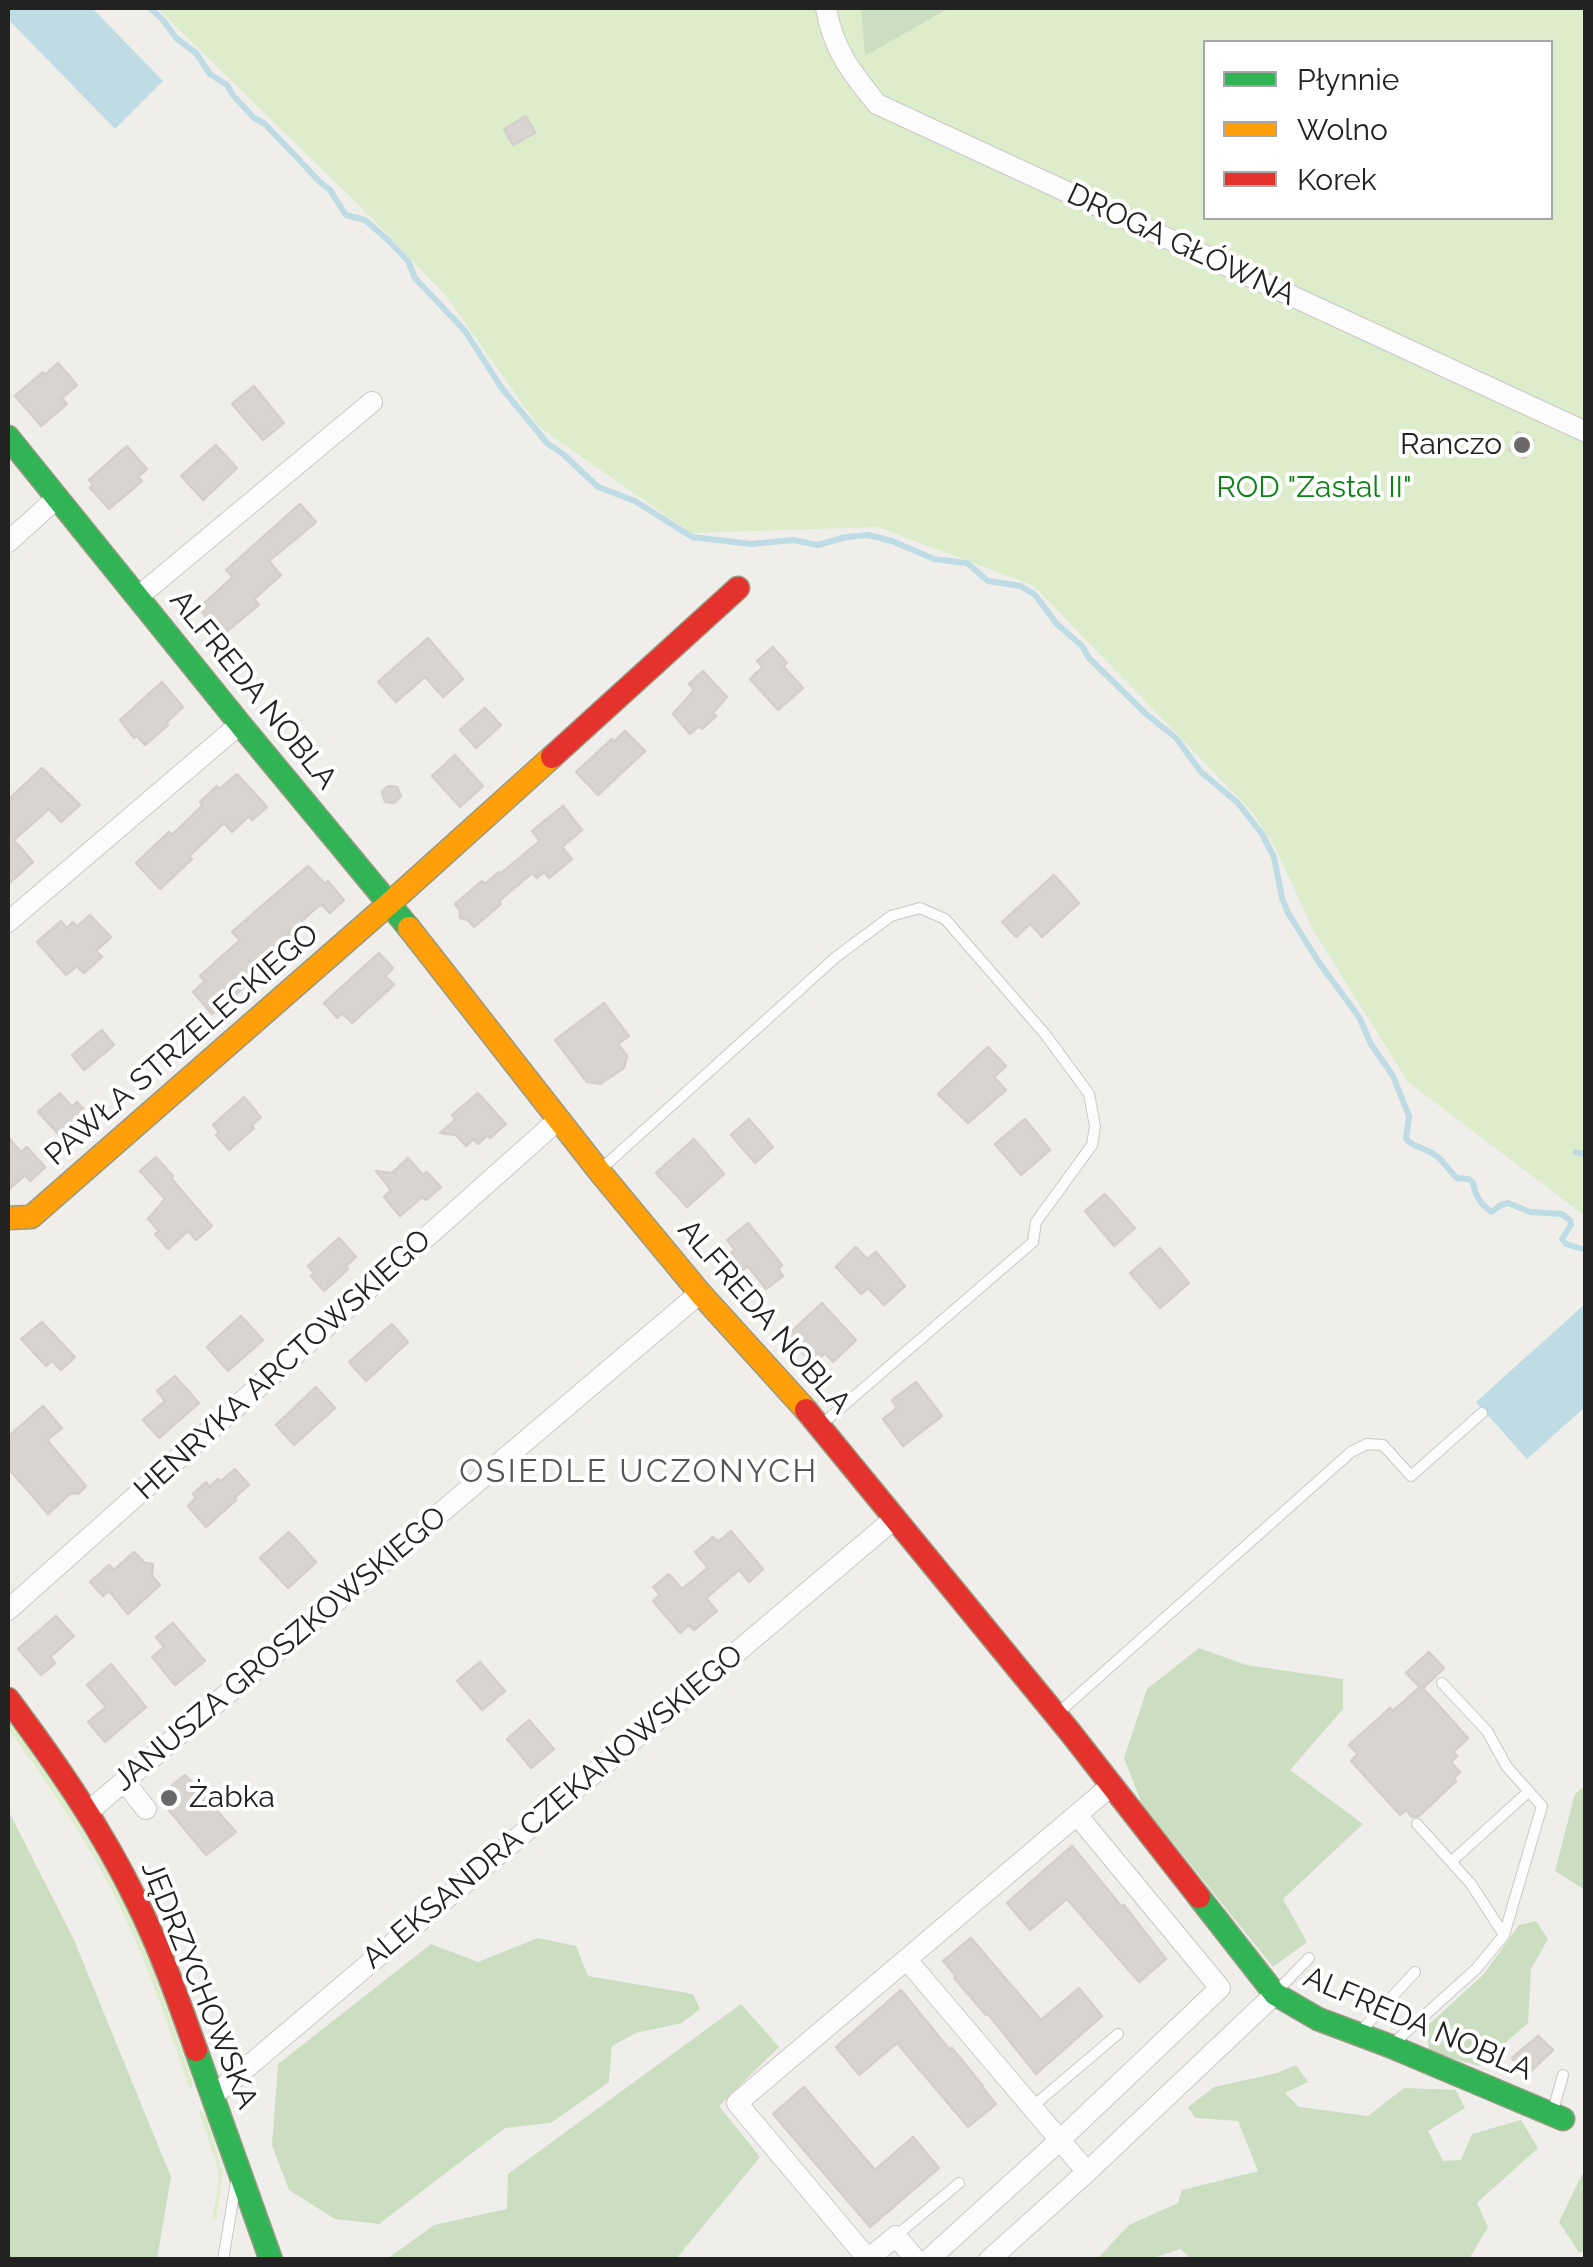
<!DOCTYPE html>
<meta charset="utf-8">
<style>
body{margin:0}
#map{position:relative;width:1593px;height:2267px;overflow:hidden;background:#f0eeeb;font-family:Raleway,sans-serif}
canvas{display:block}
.frame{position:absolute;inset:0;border:10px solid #222;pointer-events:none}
.legend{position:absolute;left:1203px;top:40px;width:350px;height:180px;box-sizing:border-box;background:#fff;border:2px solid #a7a7a7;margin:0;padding:12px 18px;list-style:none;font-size:30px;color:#222}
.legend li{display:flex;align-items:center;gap:20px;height:50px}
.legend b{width:50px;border:2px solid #a7a7a7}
</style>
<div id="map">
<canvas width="1593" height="2267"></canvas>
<div class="frame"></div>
<ul class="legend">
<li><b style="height:12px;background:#30b455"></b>Płynnie</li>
<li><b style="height:12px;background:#ff9f0a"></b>Wolno</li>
<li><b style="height:12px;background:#e5322d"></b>Korek</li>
</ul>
</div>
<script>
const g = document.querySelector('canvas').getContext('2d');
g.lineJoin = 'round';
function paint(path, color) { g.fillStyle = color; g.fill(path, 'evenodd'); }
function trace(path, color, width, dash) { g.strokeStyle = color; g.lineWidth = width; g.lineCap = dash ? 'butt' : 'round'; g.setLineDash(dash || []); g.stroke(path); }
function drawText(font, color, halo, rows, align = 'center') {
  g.font = font + ' Raleway,sans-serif'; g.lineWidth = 8; g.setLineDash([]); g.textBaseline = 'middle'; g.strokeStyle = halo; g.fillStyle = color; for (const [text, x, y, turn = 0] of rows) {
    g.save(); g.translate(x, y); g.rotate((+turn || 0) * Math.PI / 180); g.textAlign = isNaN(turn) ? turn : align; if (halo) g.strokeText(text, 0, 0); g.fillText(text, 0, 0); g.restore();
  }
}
const grass = new Path2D(`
 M157,8H1585V1216L1408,1082L1313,930L1277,851L1253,813L1034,586L878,527L691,533L539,427L446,296L369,215ZM1206,42H1550V218H1206Z
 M8,1721C59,1789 104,1859 139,1936C159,1983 175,2032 192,2080V2088L190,2090C166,2020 143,1949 108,1883C79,1828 44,1778 8,1729Z
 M200,2110L206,2117L223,2172L216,2220L212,2219L219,2184L218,2169L199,2112Z`);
const forest = new Path2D(`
 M861,8H949L865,56Z
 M1199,1648L1246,1665L1343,1679V1709L1290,1770L1363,1824L1283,1899L1307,1942L1273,1967L1142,1804L1124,1758L1147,1689Z
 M1585,1786V1890L1555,1871L1575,1794Z
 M8,1810L74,1940L171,2177L157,2259H8Z
 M1536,1921L1548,1939L1531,1969L1528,2023L1479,2066L1429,2052L1427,2026L1483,1975L1519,1925Z
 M538,1938L576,1946L588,1976L693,1994L700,2009L682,2023L636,2033L612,2046L609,2082L551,2123L505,2128L379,2224L335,2219L289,2190L272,2145L278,2064L431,1944L478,1962Z
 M741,2004L779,2047L719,2106L760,2157L676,2259H387L434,2225L507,2209L508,2174Z
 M1296,2065L1308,2082L1285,2093L1299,2107L1368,2116L1404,2088L1456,2090L1465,2108L1428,2131L1443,2161L1461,2160L1472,2134L1521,2120L1538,2148L1477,2203L1488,2227L1469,2259L1193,2260L1180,2249L1150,2259H1097L1129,2225L1178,2203L1182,2190L1258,2171L1238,2121L1195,2118L1188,2107L1214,2087L1277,2073Z
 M1585,2168V2251L1579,2253L1559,2222Z`);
const water = new Path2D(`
 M8,8H92L163,81L115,129L8,19Z
 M1585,1304V1407L1527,1459L1476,1402Z`);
const stream = new Path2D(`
 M150,8L163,20L176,38L196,53L210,74L227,85L232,94L254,118L265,124L320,182L330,190L346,215L365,220L387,239L408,261L415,278L465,331L501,387L547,443L563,454L598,487L635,501L692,537L751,544L793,540L818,545L846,537L868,535L892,541L934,559L967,563L988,581L1021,586L1035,595L1057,624L1082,646L1089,658L1145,713L1176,738L1201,772L1238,803L1262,834L1274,857L1282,898L1288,913L1320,964L1359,1017L1371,1044L1393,1076L1409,1116L1406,1139C1414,1148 1427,1148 1438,1157C1445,1163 1449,1171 1457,1178L1469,1179L1473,1183C1476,1197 1480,1203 1491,1212L1501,1205L1508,1203L1530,1212L1562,1214L1570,1220L1571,1225L1562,1239L1566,1244L1586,1250
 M1576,1152L1586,1155`);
const building = new Path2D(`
 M526,116L535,133L513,145L504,129Z
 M58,363L77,385L62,398L67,404L41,426L15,396L43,372L45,375Z
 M254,386L284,423L263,440L232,404Z
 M1518,432L1534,440L1525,458L1509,450Z
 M216,445L237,468L203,500L181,476Z
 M127,446L147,469L138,477L142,481L109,509L90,488L93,485L89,480Z
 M300,504L316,522L269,561L281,575L254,599L259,605L221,636L199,608L233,577L226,570Z
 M428,638L463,679L443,697L425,677L396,702L378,682Z
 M773,647L787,663L783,666L803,688L778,710L750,679L763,667L757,661Z
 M703,671L727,697L713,713L716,716L702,729L699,726L690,734L673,714L694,690L689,684Z
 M162,682L183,707L166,723L168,725L145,745L137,736L134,738L120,720Z
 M485,708L501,725L476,748L460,730Z
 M625,731L645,751L598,795L576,772L612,739L614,742Z
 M455,755L483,786L460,807L432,776Z
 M42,768L80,805L61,822L49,809L14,840L33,862L8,884V800Z
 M237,774L267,807L252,820L249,816L232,832L224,823L189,856L192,859L160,889L136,863L169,832L172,835L203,805L200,802L217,786L219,789Z
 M388,786L397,787L401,796L394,803L385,802L382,792Z
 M563,806L582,830L562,847L572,859L549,878L544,872L537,878L532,873L499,901L501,904L474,927L468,920L460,918V911L455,904L482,881L485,884L499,872L500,874L540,841L532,831Z
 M308,866L325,884L328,881L344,900L330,913L322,905L316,908L288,933L293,938L245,981L248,984L212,1014L193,992L205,981L200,976L240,940L232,932Z
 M1054,875L1079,903L1042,937L1030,924L1016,937L1002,922Z
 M90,915L111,937L96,951L102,957L84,973L77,966L66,975L37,942L61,921L67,928L73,922L77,927Z
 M379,953L393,968L385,976L394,985L352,1023L342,1013L337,1018L324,1003Z
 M604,1003L629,1036L618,1044L627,1056L624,1068L600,1084L587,1082L555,1040Z
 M102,1030L114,1045L84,1070L72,1055Z
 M988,1047L1006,1066L994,1077L1006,1090L968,1123L938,1094Z
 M60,1093L72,1107L77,1102L96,1122L81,1136L75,1130L64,1140L38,1112Z
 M478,1093L506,1124L490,1138L488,1135L478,1144L473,1139L466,1146L456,1135L440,1133L456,1119L452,1115Z
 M244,1097L261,1117L251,1126L254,1128L229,1150L216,1135L219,1132L213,1125Z
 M749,1119L773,1147L755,1163L731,1135Z
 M1025,1119L1050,1150L1021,1175L995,1144Z
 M8,1137L21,1152L27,1147L45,1167L30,1181L25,1175L8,1190Z
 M694,1139L724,1174L687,1207L656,1173Z
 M156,1157L173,1176L171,1178L212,1226L196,1240L188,1231L168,1249L155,1234L159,1231L148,1219L165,1199L140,1171Z
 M408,1158L423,1175L427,1172L441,1187L426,1200L422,1197L400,1216L384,1197L391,1190L376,1171L392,1173Z
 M1105,1194L1135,1228L1114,1246L1085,1211Z
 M748,1223L782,1265L778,1269L783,1276L766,1289L748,1266L740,1272L727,1256L735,1250L727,1240Z
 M339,1238L356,1257L346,1266L348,1269L324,1291L311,1276L314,1273L308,1266Z
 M856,1247L867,1259L876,1252L905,1286L884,1305L868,1288L861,1294L836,1267Z
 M1160,1248L1189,1283L1160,1308L1130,1273Z
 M822,1303L856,1340L833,1362L825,1353L813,1364L787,1336Z
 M241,1316L263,1340L228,1371L207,1347Z
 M42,1322L75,1357L61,1370L52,1361L46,1366L21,1339Z
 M392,1324L408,1342L366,1381L349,1362Z
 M175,1376L199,1403L159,1438L143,1420L165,1401L157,1391Z
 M916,1382L942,1416L903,1446L883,1419L897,1408L892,1400Z
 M316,1387L335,1408L294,1445L276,1425Z
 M43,1406L62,1428L47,1440L86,1486L78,1494L71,1493L48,1514L8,1468V1437Z
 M235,1469L249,1485L234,1498L236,1500L206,1527L188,1506L196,1498L193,1494L206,1482L209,1487L218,1479L220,1482Z
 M731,1531L763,1569L749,1582L739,1570L706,1598L717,1611L694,1630L689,1625L680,1633L653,1601L660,1595L653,1587L669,1574L682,1589L708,1568L695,1552L713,1537L718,1542Z
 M289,1532L316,1562L288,1588L260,1558Z
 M134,1552L145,1563L153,1564L152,1576L160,1585L128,1614L109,1591L103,1596L90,1582L109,1565L114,1570Z
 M56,1616L74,1636L50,1657L55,1663L41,1675L18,1649Z
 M173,1623L205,1661L175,1685L152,1657L164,1647L156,1637Z
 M1429,1652L1444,1668L1423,1688L1468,1738L1453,1752L1457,1756L1451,1762L1460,1772L1454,1778L1456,1781L1419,1816L1412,1817L1406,1810L1400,1815L1351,1761L1358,1754L1349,1745L1390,1708L1393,1711L1420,1687L1406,1673Z
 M480,1662L505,1691L482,1710L457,1681Z
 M111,1664L146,1707L105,1742L88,1722L106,1707L87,1685Z
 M529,1720L554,1749L531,1768L507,1739Z
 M185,1775L236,1832L206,1855L158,1797Z
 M1072,1846L1122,1907L1124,1905L1166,1959L1139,1982L1067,1899L1030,1930L1007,1903Z
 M971,1938L1041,2020L1079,1988L1102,2016L1036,2074L988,2014L986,2015L954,1978L956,1976L943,1961Z
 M901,1990L950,2050L952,2048L983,2086L982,2087L996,2104L968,2127L897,2043L859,2075L836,2047Z
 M1538,2036L1553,2050L1528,2074L1512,2058Z
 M804,2087L875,2170L913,2137L939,2168L870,2227L773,2114Z`);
const lane = new Path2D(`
 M600,1170L836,957L891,916L920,908L945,919L1045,1034L1089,1094L1095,1126L1092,1145L1036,1222L1033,1242L821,1425
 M1056,1715L1351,1452L1367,1444L1383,1445L1411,1476L1482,1413
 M1417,1824L1471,1884L1504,1935
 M1452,1861L1528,1792
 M1275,1993L1309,1958
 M1359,2033L1415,1972
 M1395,2042L1476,1969L1504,1935L1542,1806L1507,1767L1487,1731L1442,1683
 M1032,2107L1118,2034
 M1552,2114L1563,2075
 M896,2236L959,2183
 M223,2260L236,2182`);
const street = new Path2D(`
 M826,8C833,49 851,72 877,104L1586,432
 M8,542L57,498
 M139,596L372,402
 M8,922L240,724
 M8,1610L558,1120
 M124,1781L146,1809
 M89,1811L700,1293
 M907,1960L1087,2172
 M213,2096L894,1519
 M916,2260L896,2236L868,2259L737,2103L1112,1785
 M928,2260L1059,2141L1220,1988L1077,1815
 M989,2260L1087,2172L1275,1994`);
const fast = new Path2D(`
 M8,437L240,724L409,928
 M1199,1897L1275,1994L1318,2019L1390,2046L1563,2119
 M196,2050L271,2260`);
const slow = new Path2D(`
 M409,928L599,1171L700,1293L806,1410
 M8,1218L31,1217L390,903L552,757`);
const jam = new Path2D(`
 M552,757L738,588
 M806,1410L1070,1732L1199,1897
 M8,1699C56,1763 101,1828 136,1900C160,1948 178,1999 196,2050`);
const markers = [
 [1522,445,10,"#6a6968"],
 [169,1798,10,"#6a6968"]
];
const streetNames = [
 ["DROGA GŁÓWNA",1181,245,25],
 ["ALFREDA NOBLA",253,690,51],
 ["PAWŁA STRZELECKIEGO",182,1045,-41],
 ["ALFREDA NOBLA",764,1317,49],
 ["HENRYKA ARCTOWSKIEGO",283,1365,-42],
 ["JANUSZA GROSZKOWSKIEGO",280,1649,-40],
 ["ALEKSANDRA CZEKANOWSKIEGO",553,1807,-40],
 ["JĘDRZYCHOWSKA",199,1985,68],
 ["ALFREDA NOBLA",1418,2024,23]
];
const poiNames = [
 ["Ranczo",1502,445],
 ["Żabka",189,1798,"left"]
];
const parkNames = [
 ["ROD \"Zastal II\"",1314,488]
];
const neighbourhoodNames = [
 ["OSIEDLE UCZONYCH",639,1472]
];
paint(grass, '#ddeccb');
paint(forest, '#cbdec1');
paint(water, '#bfdbe3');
trace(stream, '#bfdbe3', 6);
paint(building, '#d7d4d2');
trace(building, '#d3d0cc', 2.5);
trace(lane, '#c9c8c7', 12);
trace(street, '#c9c8c7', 22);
trace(fast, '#999a82', 25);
trace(slow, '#999a82', 25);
trace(jam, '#999a82', 25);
trace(lane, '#fdfcfc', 10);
trace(street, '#fdfcfc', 20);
trace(fast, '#30b455', 22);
trace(slow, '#ff9f0a', 22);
trace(jam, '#e5322d', 22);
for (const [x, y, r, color] of markers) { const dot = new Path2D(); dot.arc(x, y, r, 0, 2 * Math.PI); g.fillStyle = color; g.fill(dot); trace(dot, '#fff', 4); }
drawText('30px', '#222', '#fff', streetNames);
drawText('30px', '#222', '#fff', poiNames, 'right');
drawText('30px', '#0c8416', '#fff', parkNames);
g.letterSpacing = '2.5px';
drawText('32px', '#555', '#fff', neighbourhoodNames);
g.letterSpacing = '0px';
</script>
